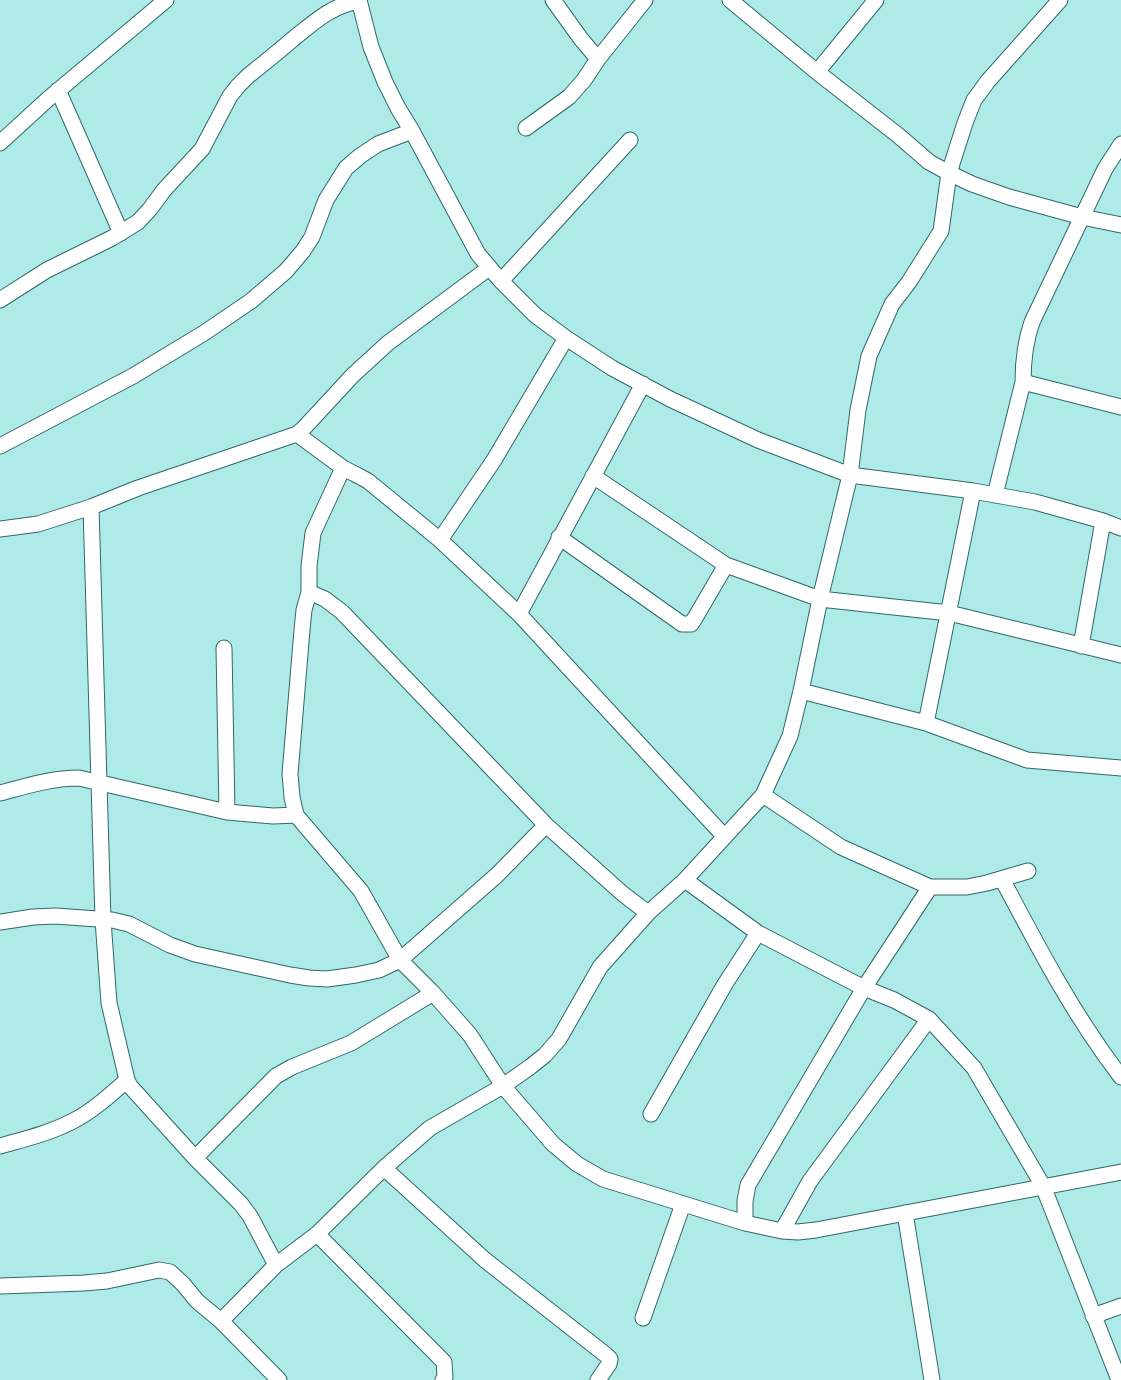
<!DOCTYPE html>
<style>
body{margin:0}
canvas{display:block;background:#aeeae8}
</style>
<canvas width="1121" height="1380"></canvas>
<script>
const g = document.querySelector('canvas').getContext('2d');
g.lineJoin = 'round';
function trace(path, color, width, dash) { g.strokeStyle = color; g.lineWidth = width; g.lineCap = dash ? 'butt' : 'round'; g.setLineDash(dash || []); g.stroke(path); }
const minor = new Path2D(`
 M359,0L371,47L385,82L398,108L412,131L478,254L501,281L535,315L566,338L612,368L670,399L758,440L850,475L973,491L1035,502L1103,521L1121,528
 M553,0L581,39L598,59
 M730,0L817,72L899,136L929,162L949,173L972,184L1009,197L1082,217L1121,225
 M817,72L876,0
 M58,90L121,233
 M526,128L569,97L584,80L598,59L645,0
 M0,143L48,99L166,0
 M501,281L630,140
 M0,300L47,270L112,238L138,222L150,209L164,190L202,149L230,96L238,86L248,76C263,64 278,52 293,39C313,23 332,5 359,1
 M1023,382L1121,407
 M297,434L343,468L313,533L309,566V592L325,599L342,612L546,825L623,894L648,913L685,880L763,795L790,736L801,691L820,599L850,475L858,410L869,356L892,304L909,282L941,231L949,173L965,123L974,100L988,81L1060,0
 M0,446L133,376L204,333L251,301L286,271L303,251L312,237L326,200L346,168L360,156L378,144L412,131
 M343,468L355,474L368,481L440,540L519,614L724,836
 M593,476L726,565L820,599L949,613L1121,655
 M995,495L1023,382C1023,361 1025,342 1032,322L1105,169L1121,144
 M91,507L103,920L109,1003L127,1080L130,1086L195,1158L241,1204L250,1216L276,1265
 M0,529L38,524L91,507L138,488L297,434L303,429L353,375L388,343L489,268
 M559,537L682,624H691L695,618L726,565
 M440,540L494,460L566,338
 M309,592L304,610L302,630L290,774L292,797L296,815L361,891L400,960L433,993L470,1035L503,1086L553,1144L577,1164L603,1179L745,1223L782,1231L798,1232L816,1230L1121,1172
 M519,614L643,384
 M1081,646L1103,521
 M224,648L227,812
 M801,691L926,723L1027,760L1121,768
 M926,723L973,491
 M0,793C27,786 51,778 79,778L227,812L273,816L296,815
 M763,795L841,847L930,887H967L987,883L1028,871
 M1002,879C1038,947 1074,1016 1121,1077
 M685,880L758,933L864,988L894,1000L929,1019L974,1068L1043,1186L1119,1380
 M0,922L33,917L55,916L112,920L129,924L170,945L195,954L290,975L309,978L327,979L356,975L379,970L400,960L497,875L546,825
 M651,1114L725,984L758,933
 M0,1146C25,1139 50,1133 73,1121C93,1111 111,1094 127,1080
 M195,1158L276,1076L292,1067L351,1043L433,993
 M384,1168L485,1260L606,1355L610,1359L609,1364L598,1380
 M905,1213L932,1380
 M745,1223V1201L748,1185L864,988L930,887
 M782,1231L810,1181L929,1019
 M317,1234L444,1362L445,1377L443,1380
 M0,1286L84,1283L107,1281L159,1270L170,1272L183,1284L197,1301L221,1321L276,1265L317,1234L384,1168L430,1128L503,1086L530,1067L545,1055L559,1039L600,967L648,913
 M1093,1316L1121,1306
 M643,1318L683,1204
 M221,1321L279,1380`);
trace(minor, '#2e6868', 17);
trace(minor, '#fff', 15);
</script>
